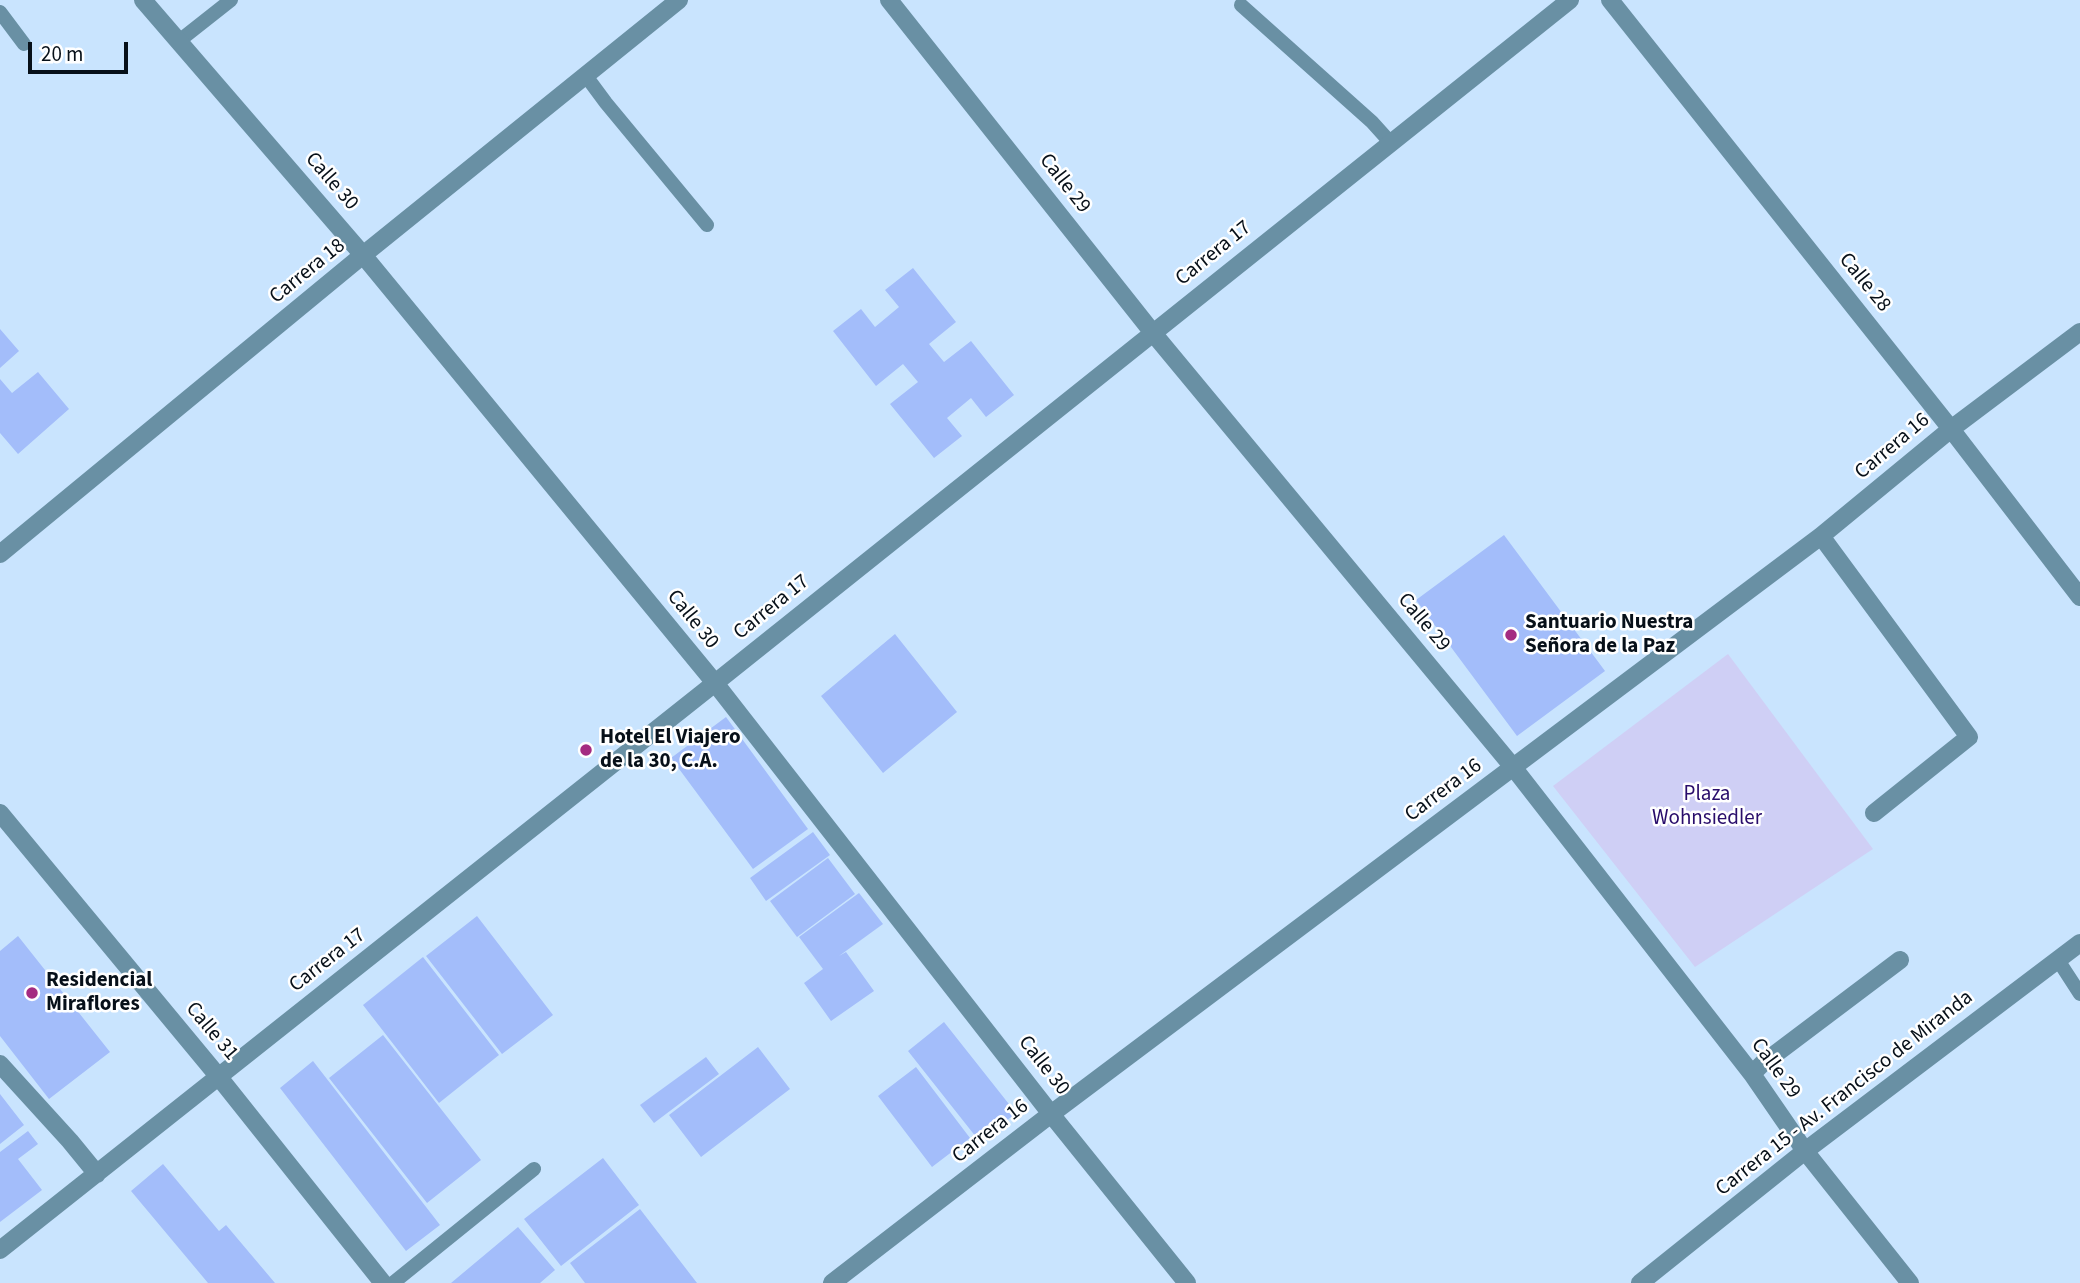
<!DOCTYPE html>
<meta charset="utf-8">
<style>
body{margin:0}
#map{position:relative;width:2080px;height:1283px;overflow:hidden;background:#c9e4fe;font-family:"Source Sans 3",sans-serif}
canvas{display:block}
.scale{position:absolute;left:28px;top:42px;width:100px;height:32px;box-sizing:border-box;border:4px solid #071019;border-top:0;padding-left:9px;font-size:21px;line-height:24px;white-space:nowrap;color:#071019;-webkit-text-stroke:5px #fff;paint-order:stroke}
</style>
<div id="map">
<canvas width="2080" height="1283"></canvas>
<div class="scale">20 m</div>
</div>
<script>
const g = document.querySelector('canvas').getContext('2d');
g.lineJoin = 'round';
function paint(path, color) { g.fillStyle = color; g.fill(path, 'evenodd'); }
function trace(path, color, width, dash) { g.strokeStyle = color; g.lineWidth = width; g.lineCap = dash ? 'butt' : 'round'; g.setLineDash(dash || []); g.stroke(path); }
function drawText(font, color, halo, rows, align = 'center') {
  g.font = font + ' "Source Sans 3",sans-serif'; g.lineWidth = 5; g.setLineDash([]); g.textBaseline = 'middle'; g.strokeStyle = halo; g.fillStyle = color; for (const [text, x, y, turn = 0] of rows) {
    g.save(); g.translate(x, y); g.rotate((+turn || 0) * Math.PI / 180); g.textAlign = isNaN(turn) ? turn : align; if (halo) g.strokeText(text, 0, 0); g.fillText(text, 0, 0); g.restore();
  }
}
const green = new Path2D(`
 M1728,654L1873,849L1695,967L1553,786Z`);
const building = new Path2D(`
 M913,268L956,322L929,344L944,362L971,341L1014,395L986,417L971,398L947,418L962,436L934,458L890,404L918,382L903,364L876,386L833,331L861,309L875,327L899,307L885,290Z
 M0,329L19,351L0,368Z
 M38,372L69,409L18,454L0,433V379L12,393Z
 M1504,535L1605,671L1517,736L1416,600Z
 M895,634L957,712L883,773L821,696Z
 M726,717L808,829L753,869L671,758Z
 M813,832L830,855L766,901L750,878Z
 M828,858L855,894L797,937L770,901Z
 M859,893L883,924L839,956L846,952L874,991L831,1021L804,983L823,969L799,937Z
 M477,916L553,1015L502,1054L426,956Z
 M18,936L110,1052L49,1099L0,1036V951Z
 M423,957L499,1055L439,1103L363,1005Z
 M944,1022L1016,1113L980,1142L908,1051Z
 M383,1035L481,1160L427,1203L329,1078Z
 M758,1047L790,1089L701,1157L669,1115Z
 M706,1057L719,1074L654,1123L640,1105Z
 M313,1061L440,1225L406,1251L280,1088Z
 M916,1067L970,1138L932,1167L878,1096Z
 M0,1094L24,1125L0,1144Z
 M28,1131L38,1144L18,1159L42,1190L0,1222V1152Z
 M603,1158L639,1205L561,1266L524,1219Z
 M163,1164L219,1231L226,1225L275,1283H208L131,1191Z
 M640,1209L697,1283H585L570,1263Z
 M518,1227L555,1270L540,1283H451Z`);
const lane = new Path2D(`
 M1241,5L1372,122L1390,142
 M0,12L24,44
 M179,41L231,0
 M586,76L606,103L707,225
 M2058,960L2080,994
 M393,1283L534,1169`);
const street = new Path2D(`
 M143,0L363,255L715,683L1051,1114L1187,1283
 M889,0L1153,333L1513,767L1752,1074L1805,1151L1910,1283
 M1610,0L1951,429L2080,597
 M1821,536L1969,737L1874,813
 M0,554L363,255L679,0
 M0,813L218,1076L383,1283
 M0,1064L70,1141L97,1174
 M1752,1074L1762,1064L1900,960
 M0,1250L715,683L1570,0
 M832,1283L1051,1114L1821,536L1951,429L2080,332
 M1640,1283L1805,1151L2080,943`);
const markers = [
 [1511,635,7,"#a42b81"],
 [586,750,7,"#a42b81"],
 [32,993,7,"#a42b81"]
];
const streetNames = [
 ["Calle 30",331,182,49],
 ["Calle 29",1064,184,52],
 ["Carrera 17",1214,254,-39],
 ["Carrera 18",308,272,-39],
 ["Calle 28",1864,283,51],
 ["Carrera 16",1893,447,-40],
 ["Carrera 17",772,608,-39],
 ["Calle 30",692,620,51],
 ["Calle 29",1423,623,50],
 ["Carrera 16",1444,791,-37],
 ["Carrera 17",328,961,-38],
 ["Calle 31",211,1032,50],
 ["Calle 30",1043,1066,52],
 ["Calle 29",1775,1069,54],
 ["Carrera 15 - Av. Francisco de Miranda",1845,1094,-38],
 ["Carrera 16",991,1132,-38]
];
const poiNames = [
 ["Santuario Nuestra",1525,623],
 ["Señora de la Paz",1525,647],
 ["Hotel El Viajero",600,738],
 ["de la 30, C.A.",600,762],
 ["Residencial",46,981],
 ["Miraflores",46,1005]
];
const parkNames = [
 ["Plaza",1707,795],
 ["Wohnsiedler",1707,819]
];
paint(green, '#cfcff5');
paint(building, '#a3bdfa');
trace(lane, '#6990a4', 14);
trace(street, '#6990a4', 18);
for (const [x, y, r, color] of markers) { const dot = new Path2D(); dot.arc(x, y, r, 0, 2 * Math.PI); g.fillStyle = color; g.fill(dot); trace(dot, '#fff', 2.5); }
drawText('21px', '#071019', '#fff', streetNames);
drawText('bold 21px', '#071019', '#fff', poiNames, 'left');
drawText('21px', '#290d6b', '#fff', parkNames);
</script>
